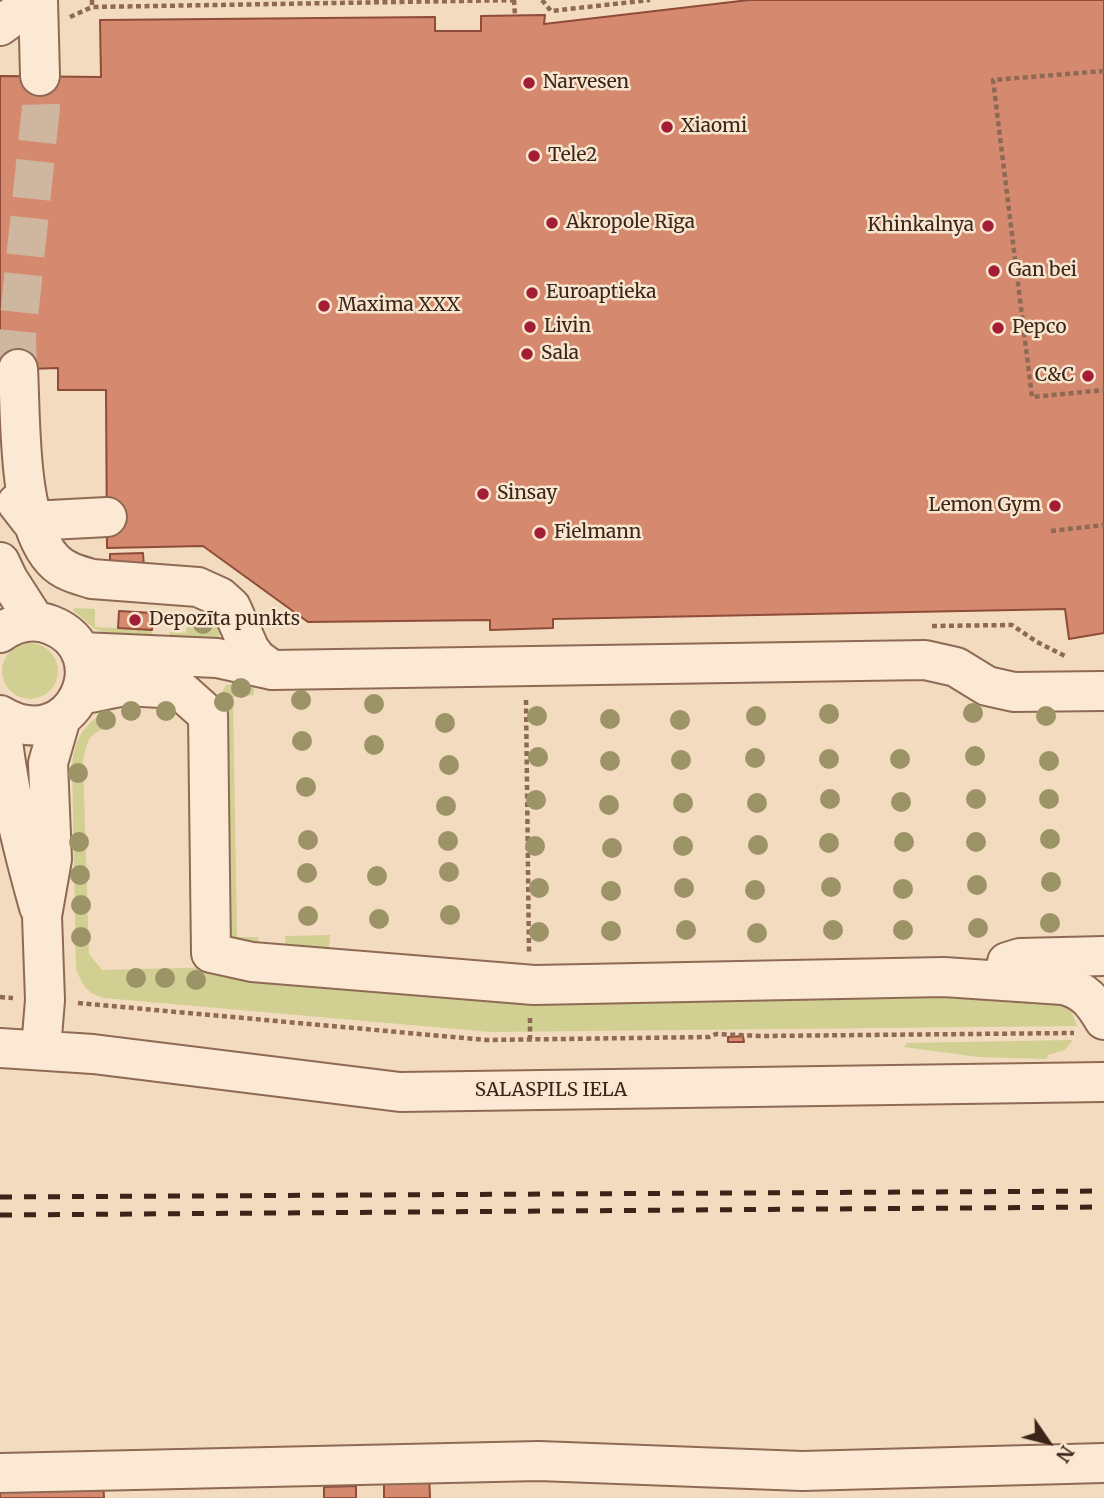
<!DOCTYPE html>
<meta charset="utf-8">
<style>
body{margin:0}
#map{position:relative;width:1104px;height:1498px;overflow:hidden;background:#f3dbbf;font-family:Merriweather,serif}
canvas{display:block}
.north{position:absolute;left:1013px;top:1407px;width:70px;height:70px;-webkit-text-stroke:5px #f9e6cf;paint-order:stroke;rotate:125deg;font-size:19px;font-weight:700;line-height:28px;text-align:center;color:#3b251b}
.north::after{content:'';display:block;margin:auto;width:24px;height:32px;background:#3b251b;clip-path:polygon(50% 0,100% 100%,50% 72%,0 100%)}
</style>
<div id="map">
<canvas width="1104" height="1498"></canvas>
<div class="north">N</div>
</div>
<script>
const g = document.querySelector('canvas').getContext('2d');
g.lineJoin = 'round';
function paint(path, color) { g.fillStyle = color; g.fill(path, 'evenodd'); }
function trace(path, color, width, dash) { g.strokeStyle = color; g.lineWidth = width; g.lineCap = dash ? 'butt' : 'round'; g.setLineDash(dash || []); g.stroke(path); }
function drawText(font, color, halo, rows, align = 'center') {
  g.font = font + ' Merriweather,serif'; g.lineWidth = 5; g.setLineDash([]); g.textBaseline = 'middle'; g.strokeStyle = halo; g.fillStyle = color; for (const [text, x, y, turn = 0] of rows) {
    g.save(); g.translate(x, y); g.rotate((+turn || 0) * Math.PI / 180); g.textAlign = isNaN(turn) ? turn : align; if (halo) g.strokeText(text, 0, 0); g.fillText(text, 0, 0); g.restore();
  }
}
const green = new Path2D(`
 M75,608L95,609V627L152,630L151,637L108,634L95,629L73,610Z
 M197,613L215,620L220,630L218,639L169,637L170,632L186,633L188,614Z
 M2 671a28 28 0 1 1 56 0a28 28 0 1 1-56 0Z
 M250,682L254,685V695L233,697L237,937H258L259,945L226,941L221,918L219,698L226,685Z
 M107,710L114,714L115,727C90,730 87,739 83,761L89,954L102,970L217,967L1053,992L1070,1007L1077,1026L490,1032L104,998C86,993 83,986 76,969L72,764C76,736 83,726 107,710Z
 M330,935L329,949L326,952L290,948L286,945L285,936Z
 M1073,1040L1065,1050L1048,1055L1047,1059L979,1057L904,1047L907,1043Z`);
const building = new Path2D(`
 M749,0H1104V633L1069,639L1065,609L553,619V628L490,630V620L308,622L203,546L107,548L106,390H58V368L0,370V76L101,77L100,20L435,17V31H481V16L545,15L544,24Z
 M143,553L144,568L110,569V554Z
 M119,611L153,613L152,630L118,628Z
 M743,1036L744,1042H728V1037Z
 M429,1473L430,1498H384V1475Z
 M103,1479L104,1498H0V1481Z
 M356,1486V1498H324V1487Z`);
const minorTunnel = new Path2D(`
 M18,369L17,336L41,107L40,76`);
const path = new Path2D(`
 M92,0V7L518,0
 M514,0L515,16
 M542,0L551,11L650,0
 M70,17L92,7
 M1104,71L993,80L1032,397L1104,390
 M1051,531L1104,525
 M932,626L1012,625L1037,642L1065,656
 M526,700L529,953
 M0,997L13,998
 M78,1003L486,1040L709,1037L716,1034L761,1036L1074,1033
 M530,1018V1039`);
const minor = new Path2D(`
 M38,0L40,76
 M0,26L35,0
 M18,369C21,421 17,521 53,560C63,571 78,575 92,579L198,587L220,597L231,607L250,650L257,659L272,670
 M17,503L31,521L107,517
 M0,562L8,579L35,621
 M0,633C15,622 33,618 51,625C120,652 73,759 0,715
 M81,652L217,658L272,670L925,660L956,667L987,686L1014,692L1104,691
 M81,695L125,686L179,689L208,715L211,953L252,962L534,985L944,977L1063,985C1084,990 1093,1001 1104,1020
 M0,715C6,781 21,843 39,907
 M1007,962L1020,958L1104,956
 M0,1048L93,1054L400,1092L1104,1082
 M41,1049L45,1000L42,916L52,859L48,763L61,718
 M0,1473L539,1461L802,1471L1104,1463`);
const rail = new Path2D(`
 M0,1197L1104,1191
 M0,1215L1104,1207`);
const trees = [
 [203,624],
 [241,688],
 [301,700],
 [224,702],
 [374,704],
 [131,711],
 [166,711],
 [973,713],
 [829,714],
 [537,716],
 [756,716],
 [1046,716],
 [610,719],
 [106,720],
 [680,720],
 [445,723],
 [302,741],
 [374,745],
 [975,756],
 [538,757],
 [755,758],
 [829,759],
 [900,759],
 [681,760],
 [610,761],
 [1049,761],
 [449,765],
 [78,773],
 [306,787],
 [830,799],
 [976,799],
 [1049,799],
 [536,800],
 [901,802],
 [683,803],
 [757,803],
 [609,805],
 [446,806],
 [1050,839],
 [308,840],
 [448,841],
 [79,842],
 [904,842],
 [976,842],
 [829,843],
 [758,845],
 [535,846],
 [683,846],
 [612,848],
 [449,872],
 [307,873],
 [80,875],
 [377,876],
 [1051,882],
 [977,885],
 [831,887],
 [539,888],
 [684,888],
 [903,889],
 [755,890],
 [611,891],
 [81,905],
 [450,915],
 [308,916],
 [379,919],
 [1050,923],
 [978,928],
 [686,930],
 [833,930],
 [903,930],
 [611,931],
 [539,932],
 [757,933],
 [81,937],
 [136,978],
 [165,978],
 [196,980]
];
const markers = [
 [529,83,7,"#a31e35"],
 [667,127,7,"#a31e35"],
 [534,156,7,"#a31e35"],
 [552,223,7,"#a31e35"],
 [988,226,7,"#a31e35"],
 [994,271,7,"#a31e35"],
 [532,293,7,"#a31e35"],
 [324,306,7,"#a31e35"],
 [530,327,7,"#a31e35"],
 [998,328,7,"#a31e35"],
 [527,354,7,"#a31e35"],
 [1088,376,7,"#a31e35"],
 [483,494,7,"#a31e35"],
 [1055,506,7,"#a31e35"],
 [540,533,7,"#a31e35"],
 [135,620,7,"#a31e35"]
];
const poiNames = [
 ["Narvesen",543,83],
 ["Xiaomi",681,127],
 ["Tele2",548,156],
 ["Akropole Rīga",566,223],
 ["Khinkalnya",974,226,"right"],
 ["Gan bei",1008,271],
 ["Euroaptieka",546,293],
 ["Maxima XXX",338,306],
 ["Livin",544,327],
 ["Pepco",1012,328],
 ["Sala",541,354],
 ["C&C",1074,376,"right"],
 ["Sinsay",497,494],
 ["Lemon Gym",1041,506,"right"],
 ["Fielmann",554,533],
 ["Depozīta punkts",149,620]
];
const streetNames = [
 ["SALASPILS IELA",551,1091]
];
paint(green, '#d2cf92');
paint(building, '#d58a70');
trace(building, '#8f4c38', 2);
trace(minorTunnel, '#ceb79e', 38, [38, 19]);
trace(minor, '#8e6a55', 42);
trace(path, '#8e6a55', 4.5, [5, 3.5]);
trace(minor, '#fce9d3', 38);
trace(rail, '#3b251b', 5, [12, 12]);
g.fillStyle = '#9c9467';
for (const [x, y] of trees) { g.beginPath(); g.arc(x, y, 10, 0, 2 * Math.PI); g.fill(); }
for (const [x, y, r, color] of markers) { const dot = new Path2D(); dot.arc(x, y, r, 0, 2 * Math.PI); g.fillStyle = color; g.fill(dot); trace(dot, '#f9e6cf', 2.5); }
drawText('19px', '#3b251b', '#f9e6cf', poiNames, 'left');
drawText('19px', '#3b251b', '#f9e6cf', streetNames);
</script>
